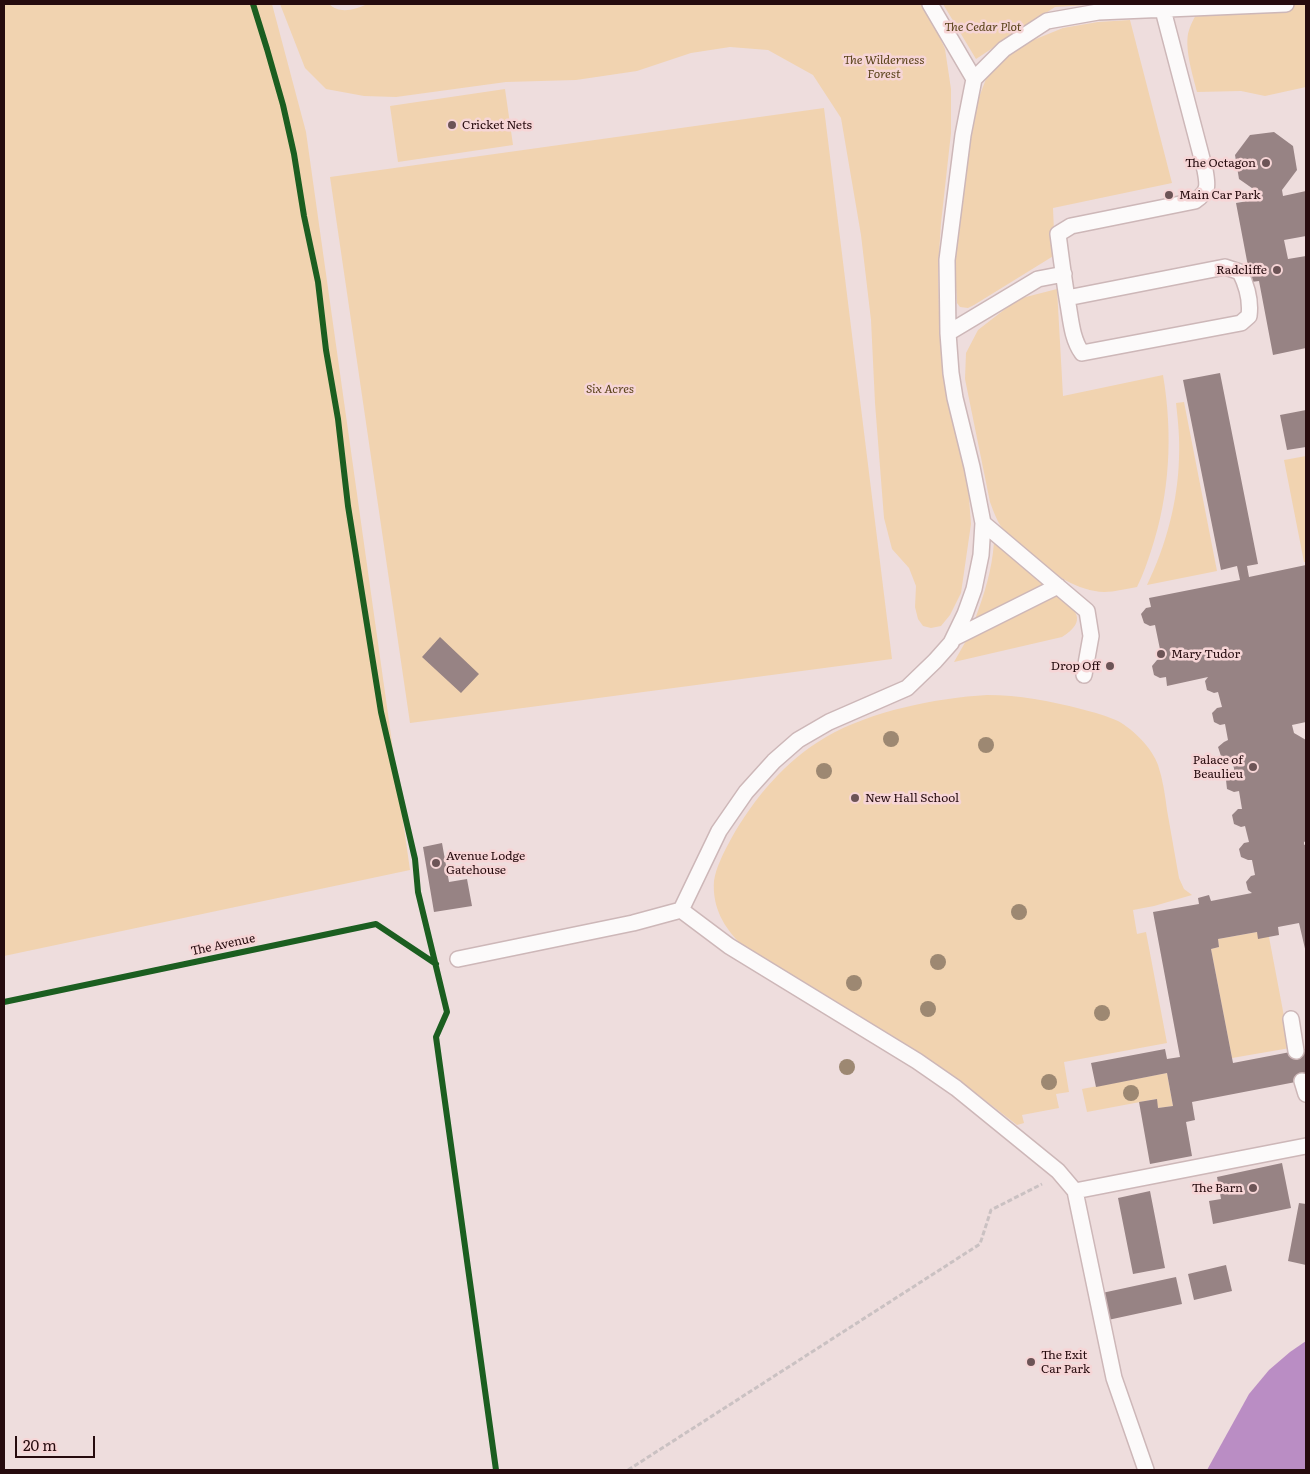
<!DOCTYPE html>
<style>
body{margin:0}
#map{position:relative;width:1310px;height:1474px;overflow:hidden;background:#edd;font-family:Literata,serif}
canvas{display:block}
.frame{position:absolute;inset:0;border:5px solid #260b0e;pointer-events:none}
.scale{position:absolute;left:15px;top:1436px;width:80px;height:22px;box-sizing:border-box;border:2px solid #260b0e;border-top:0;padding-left:6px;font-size:15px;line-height:18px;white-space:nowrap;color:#260b0e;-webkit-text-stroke:4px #f6d5d6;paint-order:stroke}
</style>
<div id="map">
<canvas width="1310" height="1474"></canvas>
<div class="frame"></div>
<div class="scale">20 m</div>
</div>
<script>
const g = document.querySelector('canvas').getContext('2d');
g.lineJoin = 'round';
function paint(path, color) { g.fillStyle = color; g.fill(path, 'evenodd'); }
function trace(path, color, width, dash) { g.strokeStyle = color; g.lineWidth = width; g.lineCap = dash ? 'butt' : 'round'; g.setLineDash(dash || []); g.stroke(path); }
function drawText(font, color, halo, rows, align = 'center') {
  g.font = font + ' Literata,serif'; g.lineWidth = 5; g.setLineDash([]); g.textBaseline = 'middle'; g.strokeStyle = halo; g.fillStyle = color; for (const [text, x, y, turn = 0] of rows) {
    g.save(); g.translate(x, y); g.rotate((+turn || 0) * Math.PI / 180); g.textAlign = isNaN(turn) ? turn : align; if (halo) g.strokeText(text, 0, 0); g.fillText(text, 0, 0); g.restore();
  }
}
const green = new Path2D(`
 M4,4H272L306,132L410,870L4,956Z
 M280,4H329C341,15 355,9 368,4H924L932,19L945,49L951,89V133L941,223L938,269L939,312L943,359L949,406L968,485L971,524L961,593L950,615L941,626L931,628L923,626L918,619L915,607L916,586L909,568L892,549L884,518L875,403L871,320L861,235L841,118L813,75L768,50L730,47L691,53L637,71L576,80L506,82L396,97L364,96L326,89L305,68Z
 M943,4H1101L1055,7L976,59Z
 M1293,4H1306V87L1265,96L1241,91L1197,92C1193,76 1185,51 1188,34C1190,25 1195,16 1200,9Z
 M1130,20L1172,183L1053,208L1055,255L974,305L968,308L960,307L957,303L954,256L976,105L986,79L1005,57L1026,43L1063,28L1098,22Z
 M505,89L513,145L398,162L390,106Z
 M824,108L892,659L410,723L330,177Z
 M1057,289L1063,396L1163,375C1173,434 1170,494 1151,551C1147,563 1143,575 1137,587C1124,589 1108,594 1095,591C1067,586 1047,568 1026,551C1019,545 1011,539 1006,533C998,524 994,513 990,502L965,379L966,353L978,330L1018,299Z
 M1184,402L1217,571L1147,585C1166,546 1178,501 1179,458C1180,439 1178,421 1176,403Z
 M1306,456V562H1304L1284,460Z
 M994,542L1001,545L1047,584L974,622C984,595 992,571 994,542Z
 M1057,594C1075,609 1089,620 1062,637L954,662L967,639Z
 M987,695C1019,695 1050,701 1081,709C1093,712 1107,716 1118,721C1134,730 1152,748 1158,765C1163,780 1165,795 1167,810C1171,833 1175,855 1179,878L1184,889L1192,895L1154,906L1133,910L1137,934L1146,932L1167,1043L1064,1062L1069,1092L1056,1094L1059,1108L1022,1115L1024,1123L1017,1125L955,1077L928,1060L742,945C724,928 712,907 714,881C716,867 724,852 731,839C754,798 785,761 826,737C871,711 936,698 987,695Z
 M1257,932L1269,937L1290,1048L1232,1058L1211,949L1219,947L1218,939Z
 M1167,1073L1173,1106L1158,1108L1156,1099L1087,1112L1082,1089Z`);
const water = new Path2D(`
 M1306,1341V1470H1207L1249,1394L1269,1370L1290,1352Z`);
const building = new Path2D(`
 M1274,132L1293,146L1297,170L1282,190L1283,196L1306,191V236L1284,240L1288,259L1306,256V348L1273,355L1259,281L1251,282L1236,203L1260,199L1259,193L1239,179L1235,155L1250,135Z
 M1220,373L1258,564L1247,566L1249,577L1306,565V722L1292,725L1294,733L1306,740V841L1304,842V845L1306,844V953L1299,923L1278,927L1279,935L1258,939L1257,932L1218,939L1219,947L1211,949L1233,1063L1306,1049V1080L1192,1102L1195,1120L1186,1122L1192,1156L1150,1164L1139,1102L1157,1099L1158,1108L1173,1106L1167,1073L1096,1087L1091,1063L1165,1049L1167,1059L1180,1057L1153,912L1199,904L1198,898L1209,895L1211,901L1252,893L1248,890L1246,882L1251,876L1255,875L1252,860H1248L1241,857L1239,849L1244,843L1249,842L1245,826L1241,827L1234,824L1232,815L1238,809H1242L1239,791L1234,792L1227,789L1226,780L1231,775L1235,774L1232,758L1227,759L1221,756L1218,747L1224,742L1228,740L1225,724L1220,725L1214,722L1212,713L1217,708L1222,707L1218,692L1214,693L1207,690L1205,681L1208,677L1167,686L1166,677L1160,678L1154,675L1152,666L1157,660L1162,659L1155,625L1150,626L1144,623L1141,614L1146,608L1151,607L1149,598L1240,580L1237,566L1221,570L1183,380Z
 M1306,410V447L1287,450L1280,415Z
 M440,637L479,674L461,693L422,657Z
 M442,843L449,882L467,879L472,906L434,912L423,847Z
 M1282,1163L1291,1208L1213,1224L1209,1201L1221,1199L1217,1177Z
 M1150,1191L1165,1268L1133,1274L1118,1198Z
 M1299,1203L1306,1204V1265L1288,1261Z
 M1226,1265L1232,1291L1194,1300L1188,1274Z
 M1176,1277L1182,1304L1108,1320L1102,1293Z`);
const path = new Path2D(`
 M628,1470L980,1244L991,1210L1042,1184`);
const lane = new Path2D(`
 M930,4L974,79
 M1067,298L1225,267L1240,272C1247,286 1251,301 1249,316L1241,323L1082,353C1072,339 1071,321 1068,304C1064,281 1061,257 1058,234L1071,226L1195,201C1209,191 1208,186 1205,170L1163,10
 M948,333L1038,279L1064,274
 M983,523L1087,611L1091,636L1084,675
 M954,638L1058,586
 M681,910L719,831L746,792L774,761L798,740L829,722L907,688L935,661L951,643L965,614L974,589L981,555L983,523L972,467L955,398L951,373L948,333L947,260L963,135L974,79L1004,49L1047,21L1098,12L1286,4
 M681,910L729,946L917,1061L956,1088L1058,1171L1075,1191L1114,1378L1146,1470
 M458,959L633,923L681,910
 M1291,1019L1296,1051
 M1302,1081L1306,1094
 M1075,1191L1306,1146`);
const cycleway = new Path2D(`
 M253,4L267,49L283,105L294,154L304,216L318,282L326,350L338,419L348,506L381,712L415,859L418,892L447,1012L436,1037L496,1470
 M4,1002L376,924L436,964`);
const trees = [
 [891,739],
 [986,745],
 [824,771],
 [1019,912],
 [938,962],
 [854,983],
 [928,1009],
 [1102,1013],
 [847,1067],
 [1049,1082],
 [1131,1093]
];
const markers = [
 [452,125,5,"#6c5456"],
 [1266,163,5,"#6c5456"],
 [1169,195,5,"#6c5456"],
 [1277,270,5,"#6c5456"],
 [1161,654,5,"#6c5456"],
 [1110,666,5,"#6c5456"],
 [1253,767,5,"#6c5456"],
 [855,798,5,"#6c5456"],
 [436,863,5,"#6c5456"],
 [1253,1188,5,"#6c5456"],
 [1031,1362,5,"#6c5456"]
];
const parkNames = [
 ["The Cedar Plot",983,27],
 ["The Wilderness",884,60],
 ["Forest",884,74],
 ["Six Acres",610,389]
];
const poiNames = [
 ["Cricket Nets",462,125],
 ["The Octagon",1256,163,"right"],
 ["Main Car Park",1179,195],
 ["Radcliffe",1267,270,"right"],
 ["Mary Tudor",1171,654],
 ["Drop Off",1100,666,"right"],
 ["Palace of",1243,760,"right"],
 ["Beaulieu",1243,774,"right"],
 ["New Hall School",865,798],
 ["Avenue Lodge",446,856],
 ["Gatehouse",446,870],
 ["The Barn",1243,1188,"right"],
 ["The Exit",1041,1355],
 ["Car Park",1041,1369]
];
const streetNames = [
 ["The Avenue",223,945,-12]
];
paint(green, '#f1d3b0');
paint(water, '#ba8dc4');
paint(building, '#978384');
trace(lane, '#cdb7b8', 18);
trace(path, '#cac1c2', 3, [5, 2.5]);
trace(lane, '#fcfafa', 15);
trace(cycleway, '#1b5e20', 6);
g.fillStyle = '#9d8872';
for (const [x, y] of trees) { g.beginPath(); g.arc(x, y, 8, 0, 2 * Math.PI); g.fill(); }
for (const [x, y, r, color] of markers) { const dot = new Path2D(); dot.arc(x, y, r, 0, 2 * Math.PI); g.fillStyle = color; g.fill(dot); trace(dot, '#f6d5d6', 2); }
drawText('italic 12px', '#5a421a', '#f6d5d6', parkNames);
drawText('12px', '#260b0e', '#f6d5d6', poiNames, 'left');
drawText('12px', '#260b0e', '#f6d5d6', streetNames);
</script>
